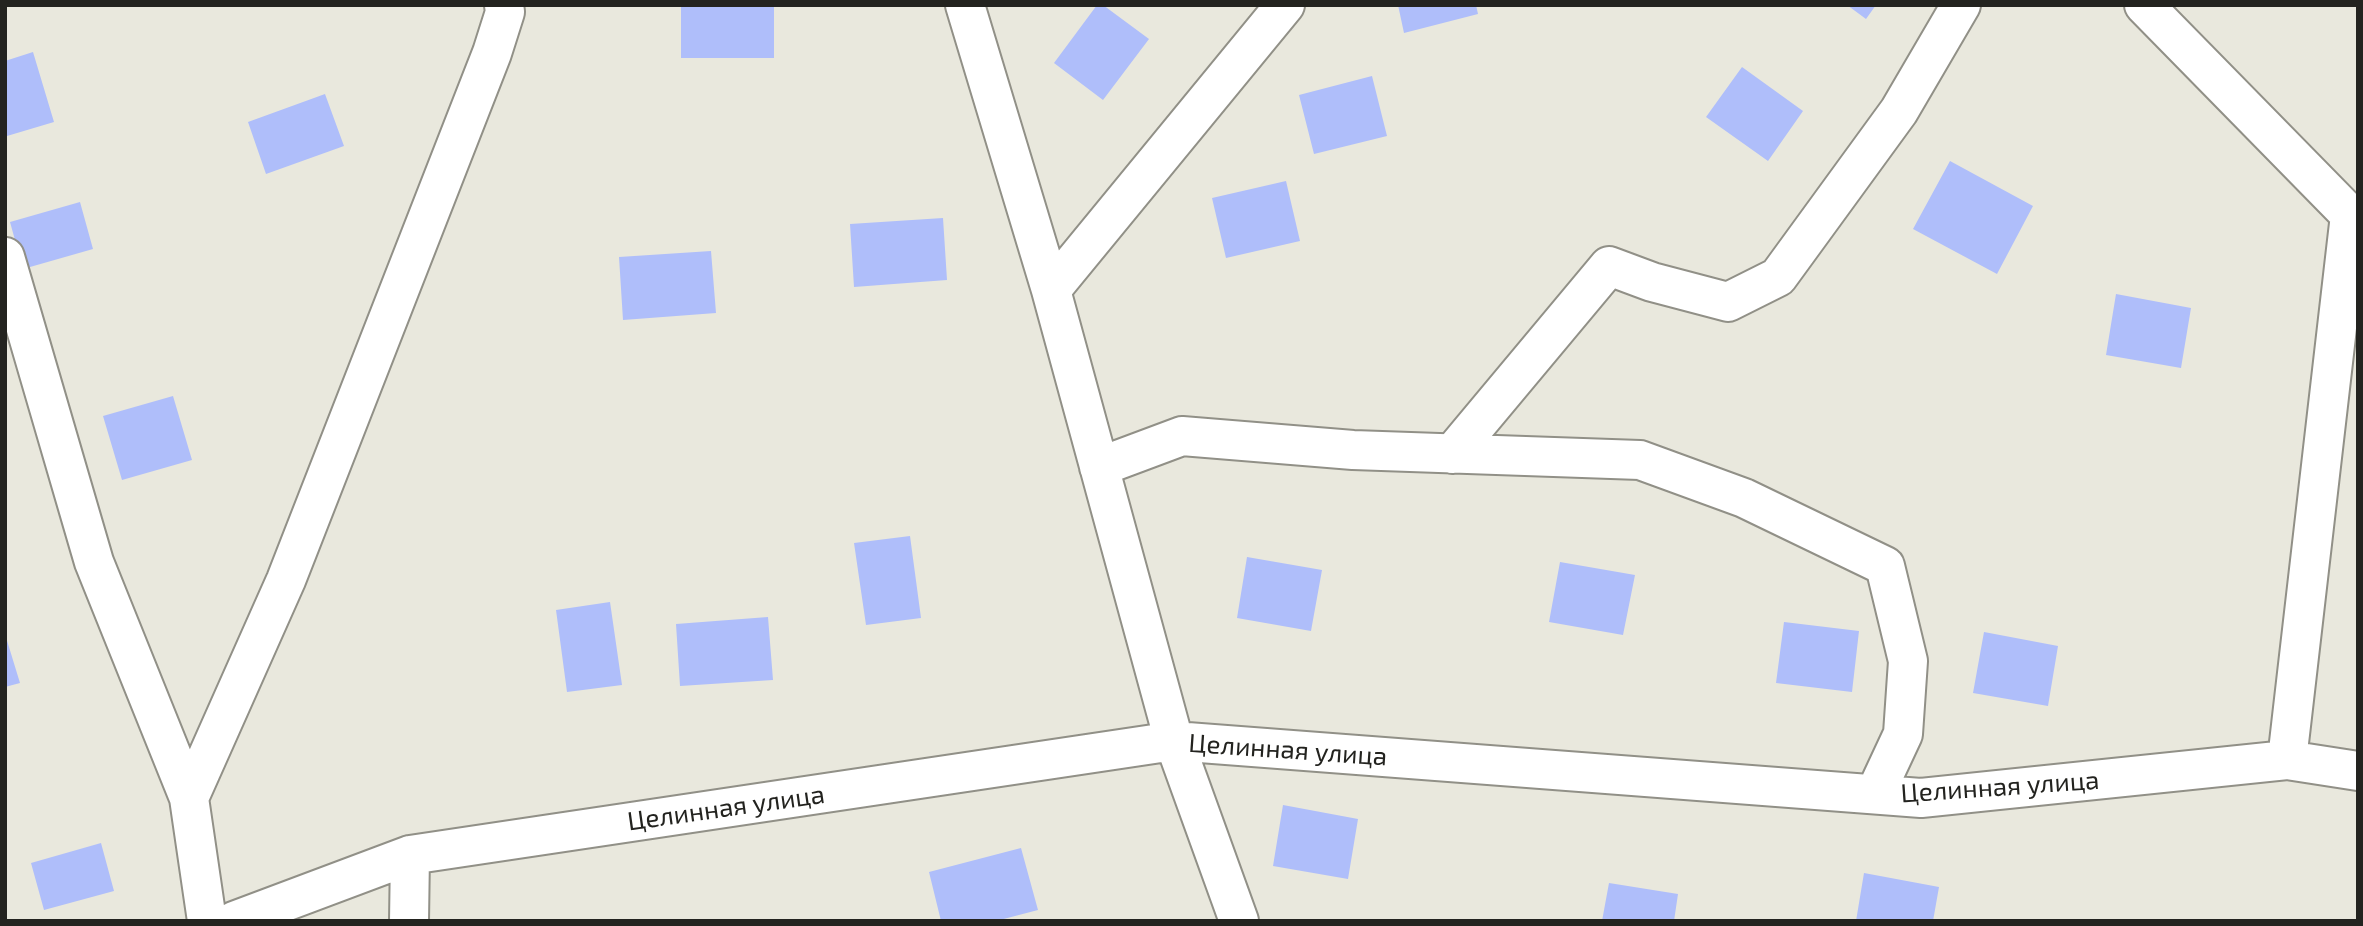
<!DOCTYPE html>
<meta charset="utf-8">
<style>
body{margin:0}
#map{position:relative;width:2363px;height:926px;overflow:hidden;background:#e9e8dd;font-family:"Exo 2",sans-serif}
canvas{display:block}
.frame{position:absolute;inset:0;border:7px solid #23231f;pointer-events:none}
</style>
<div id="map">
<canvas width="2363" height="926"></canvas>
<div class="frame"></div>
</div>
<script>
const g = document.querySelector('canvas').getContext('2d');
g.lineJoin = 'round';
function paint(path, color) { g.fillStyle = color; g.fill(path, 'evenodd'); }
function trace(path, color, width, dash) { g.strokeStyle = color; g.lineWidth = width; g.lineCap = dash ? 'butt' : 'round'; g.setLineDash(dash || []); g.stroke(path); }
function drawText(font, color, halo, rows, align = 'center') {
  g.font = font + ' "Exo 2",sans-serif'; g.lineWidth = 5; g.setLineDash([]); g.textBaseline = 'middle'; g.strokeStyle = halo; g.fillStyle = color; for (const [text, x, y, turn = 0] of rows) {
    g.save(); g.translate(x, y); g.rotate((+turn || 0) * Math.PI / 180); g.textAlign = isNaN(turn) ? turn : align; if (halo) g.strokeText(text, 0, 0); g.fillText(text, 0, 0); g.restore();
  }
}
const building = new Path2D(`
 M681,5H774V58H681Z
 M1097,5H1103L1149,39L1103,100L1054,63Z
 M1398,5H1476L1478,14L1404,33Z
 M1847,5H1876L1866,19Z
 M33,52L54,122L7,136L5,129V61Z
 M1742,67L1803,111L1768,161L1706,117Z
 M1372,76L1387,136L1314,154L1299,95Z
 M325,94L344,146L266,174L248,122Z
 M1950,161L2033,206L1997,274L1913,229Z
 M1286,181L1300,241L1226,258L1212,198Z
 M80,202L93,249L23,269L10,222Z
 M943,218L947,280L854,287L850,224Z
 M711,251L716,313L623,320L619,257Z
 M2116,294L2191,308L2181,368L2106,355Z
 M173,396L192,460L122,480L103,416Z
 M910,536L921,618L866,625L854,543Z
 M1247,557L1322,570L1311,631L1237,618Z
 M1560,562L1635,575L1623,635L1549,622Z
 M610,602L622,685L567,692L556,610Z
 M768,617L773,680L680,686L676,624Z
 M1784,622L1859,631L1852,692L1776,683Z
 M1984,632L2058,646L2048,706L1973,693Z
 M5,634L20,683L5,687Z
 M1283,805L1358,819L1348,879L1273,866Z
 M101,843L114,891L44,910L31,863Z
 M1021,848L1038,910L996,921H941L929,872Z
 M1864,873L1939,887L1933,921H1856Z
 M1609,883L1678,894L1674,921H1602Z`);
const minor = new Path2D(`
 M965,5L1051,290L1174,741L1239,921
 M2144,5L2350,215L2287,760
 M5,257L94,562L189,798L207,921
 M1051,290L1285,5
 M1452,454L1609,266L1652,282L1728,302L1778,277L1899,111L1961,5
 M1099,467L1182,436L1353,450L1640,460L1744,498L1885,566L1908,661L1903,734L1875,794
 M189,798L286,580L492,53L505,12L504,5
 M234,921L410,855L1174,741L1921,798L2287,760L2358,771
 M409,921L410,855`);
const streetNames = [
 ["Целинная улица",1288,750,4],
 ["Целинная улица",2000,787,-4],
 ["Целинная улица",726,808,-8]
];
paint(building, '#afbefa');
trace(minor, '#919087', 42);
trace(minor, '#fff', 38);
drawText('26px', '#23231f', '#fff', streetNames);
</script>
